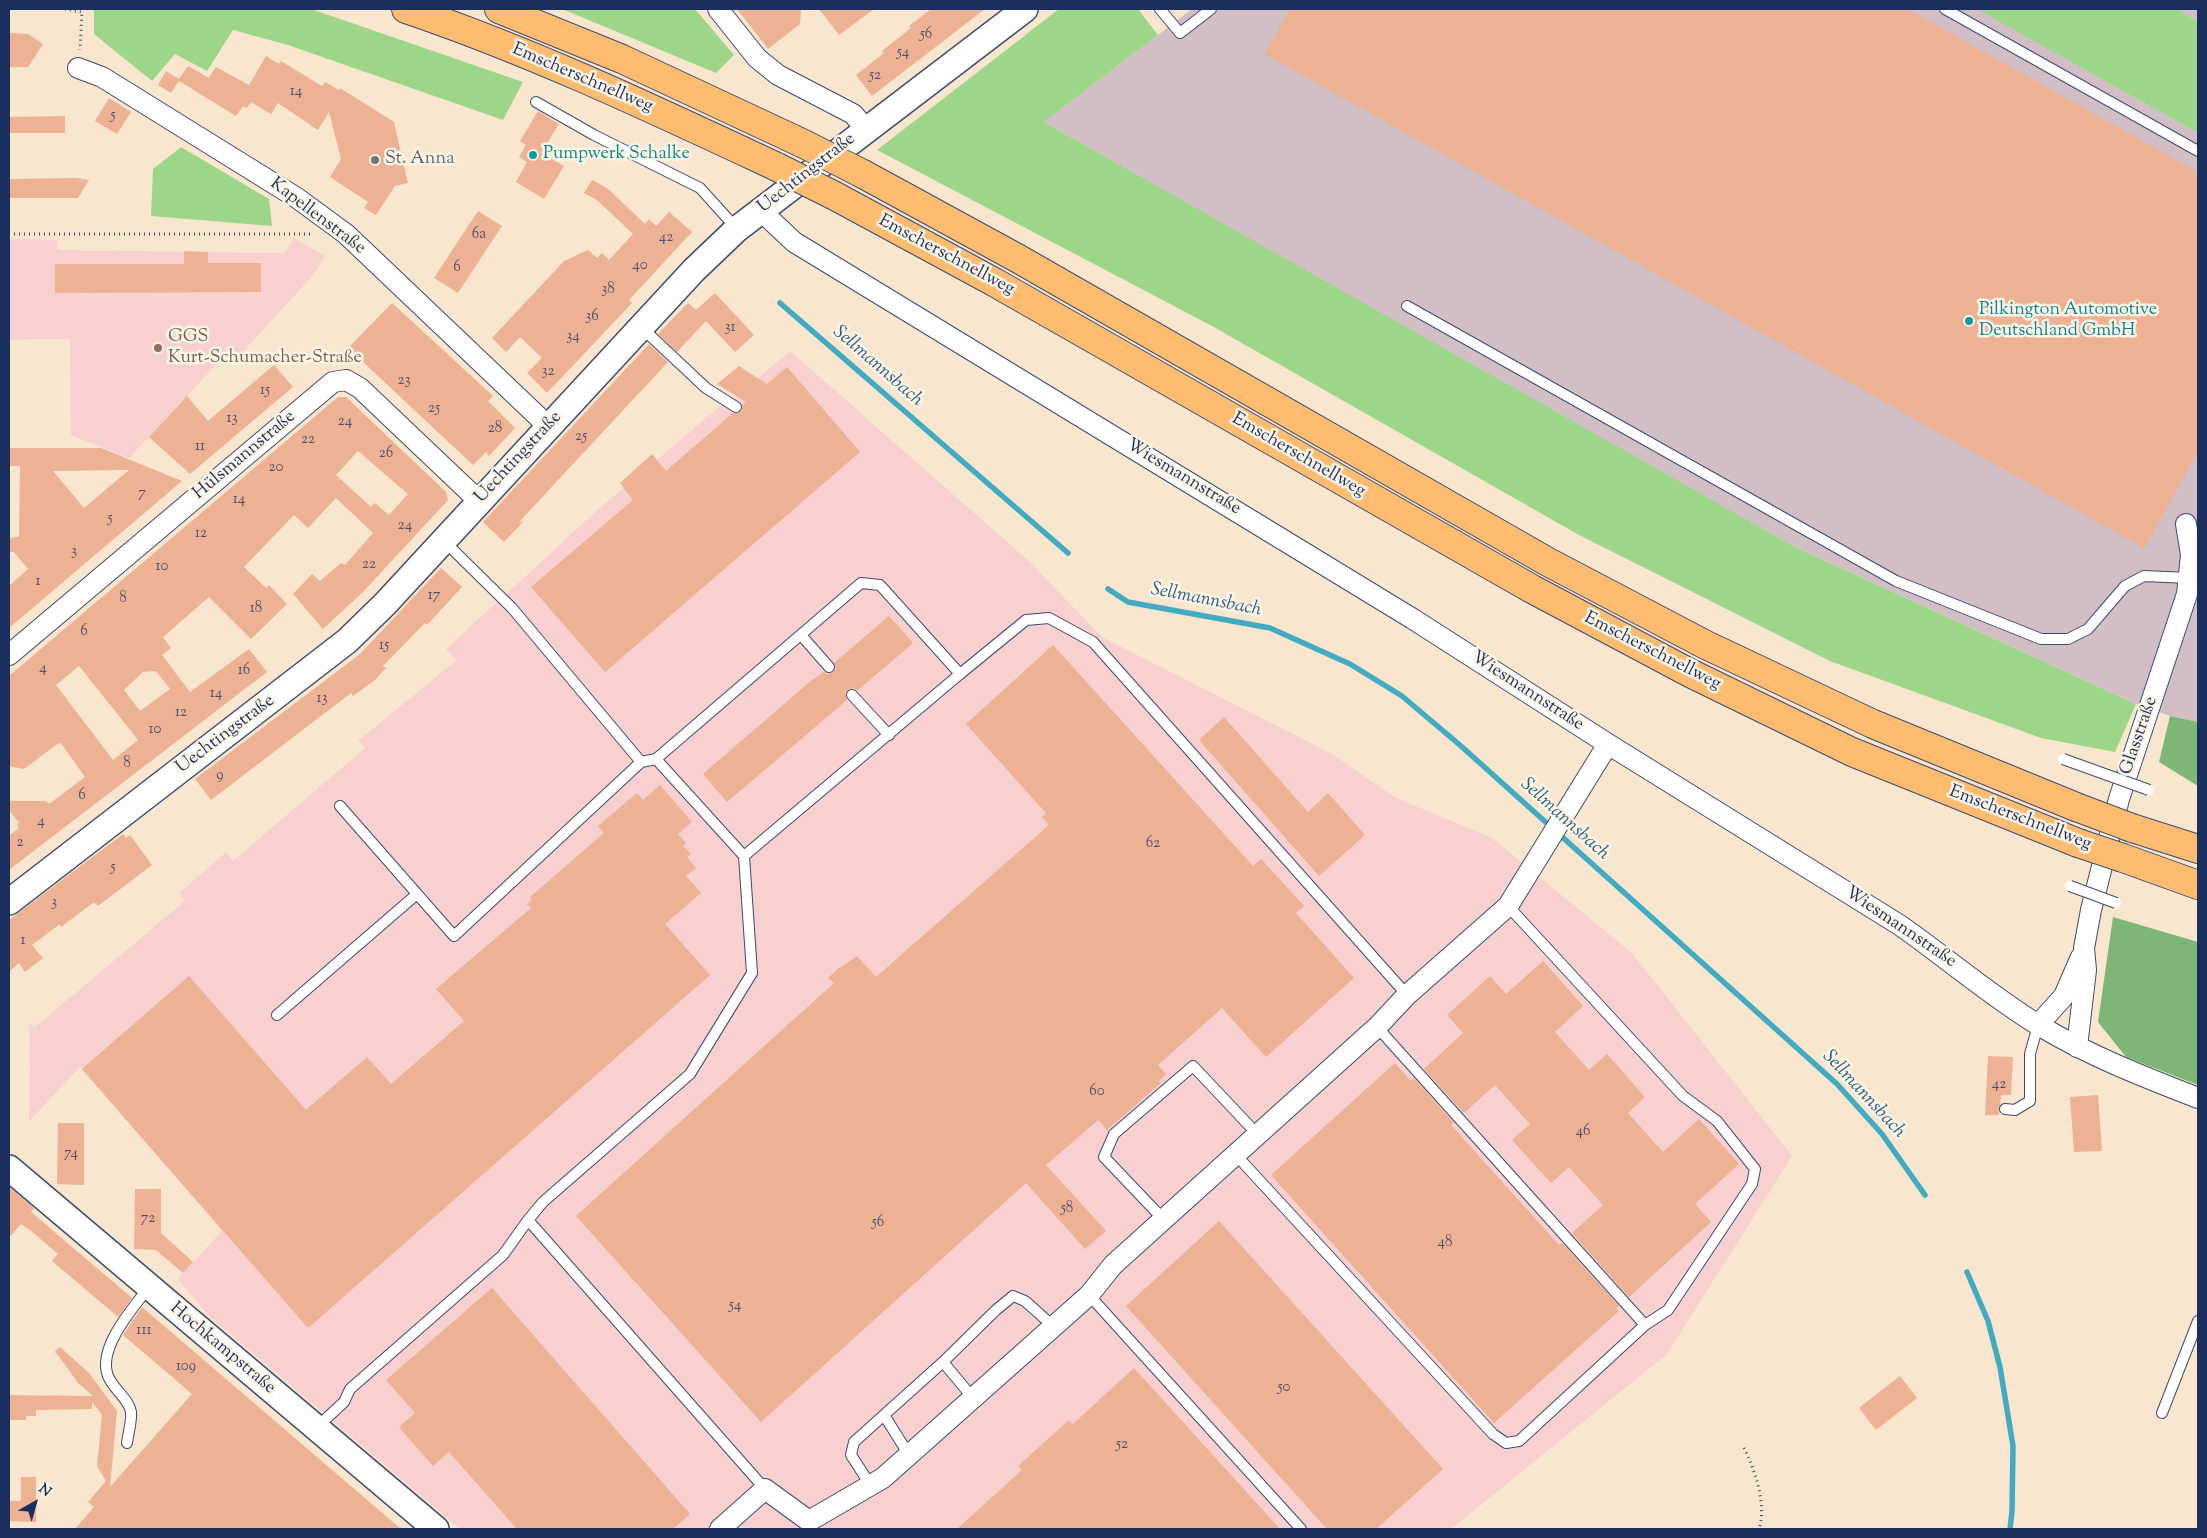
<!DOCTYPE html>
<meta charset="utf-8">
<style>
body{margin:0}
#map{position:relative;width:2207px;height:1538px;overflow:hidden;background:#f8e6cf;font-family:"Sorts Mill Goudy",serif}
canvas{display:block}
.frame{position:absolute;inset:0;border:10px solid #1b2f5e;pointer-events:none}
.north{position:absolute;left:10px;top:1478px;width:50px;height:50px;-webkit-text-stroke:4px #fcf5e5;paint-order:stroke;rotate:38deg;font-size:14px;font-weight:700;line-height:20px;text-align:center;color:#1b2f5e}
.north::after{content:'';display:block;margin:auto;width:18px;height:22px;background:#1b2f5e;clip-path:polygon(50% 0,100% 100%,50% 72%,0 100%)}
</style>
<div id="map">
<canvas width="2207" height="1538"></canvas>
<div class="frame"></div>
<div class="north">N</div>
</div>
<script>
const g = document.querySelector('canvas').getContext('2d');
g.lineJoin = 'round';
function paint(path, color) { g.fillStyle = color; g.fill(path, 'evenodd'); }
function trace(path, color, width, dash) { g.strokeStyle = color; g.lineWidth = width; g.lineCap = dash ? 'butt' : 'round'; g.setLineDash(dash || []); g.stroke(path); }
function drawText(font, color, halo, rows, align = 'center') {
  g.font = font + ' "Sorts Mill Goudy",serif'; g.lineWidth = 5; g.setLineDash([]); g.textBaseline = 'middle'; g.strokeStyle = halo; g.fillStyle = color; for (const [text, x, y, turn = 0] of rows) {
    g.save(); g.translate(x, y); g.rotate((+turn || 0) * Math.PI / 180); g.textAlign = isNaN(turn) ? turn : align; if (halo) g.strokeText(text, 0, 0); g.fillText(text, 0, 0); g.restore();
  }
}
const built = new Path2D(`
 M294,238L325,256L313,275L238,357H223L129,458L71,435L70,339L9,340V239L57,240L58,250L285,253Z
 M790,351L1030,562L1102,637L1332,754L1396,798L1492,838L1632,953L1792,1156L1667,1354L1451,1529H460L209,1316L178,1279L222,1231L80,1067L29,1121L30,1023L34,1028L185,901L180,893L226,852L233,861L365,748L358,741L457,660L446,649L602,506L731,397L735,398Z`);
const industrial = new Path2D(`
 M1192,9H1980L2198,133V722L2170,716L2136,704L1795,547L1496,380L1044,122Z
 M2176,9H2198V21Z`);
const green = new Path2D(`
 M94,9H311L523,82L503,120L288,45L233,30L207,71L175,54L152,81L94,34Z
 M562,9H695L734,55L716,73Z
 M1059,9H1138L1158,35L1044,122L1795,547L2136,704L2115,752L2041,738L1830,661L1579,535L1212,326L877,150Z
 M1977,9H2176L2198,21V133Z
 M181,147L269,199L272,226L151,216L153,169Z`);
const forest = new Path2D(`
 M2170,716L2198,722V786L2159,762Z
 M2113,917L2198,942V1085L2126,1057L2098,1022Z`);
const stream = new Path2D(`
 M780,303L1068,553
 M1108,589L1128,602L1270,628L1350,664L1402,696L1461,746L1837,1084L1882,1134L1925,1195
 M1967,1272L1988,1321L2000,1367L2013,1446L2012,1511L2010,1529`);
const building = new Path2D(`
 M737,9H801L800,24L768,49Z
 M819,9H874L839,35Z
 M931,9H985L872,96L856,75L884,53L882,51L911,28L909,26Z
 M1290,9H1907L2198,172V452L2144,548L1265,54Z
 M9,33L28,34L43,44L28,67H9Z
 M266,56L279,64L281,61L322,86L325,82L339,90L340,88L394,122L408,183L395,186L376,215L364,208L368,202L330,177L341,159L329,112L318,130L278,103L271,114L251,102L247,108L243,106L236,116L179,81L171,93L158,85L166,71L179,79L188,66L209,78L216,67L249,85Z
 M109,98L131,112L117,134L95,121Z
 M538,111L559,124L541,153L564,166L544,199L516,182L527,162L519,157L526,145L520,141Z
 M65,116V133H9V117Z
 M76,178L89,180L78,198H9V179Z
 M592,180L607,188L645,224L649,219L656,226L669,212L692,232L629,300L632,303L547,393L527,373L542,358L520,337L506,352L492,338L564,261L588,250L597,258L602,253L609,260L633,234L597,200L584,193Z
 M478,211L502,226L458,293L434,278Z
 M184,251L208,252V263H261V292L55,293V264H184Z
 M715,293L754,335L735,352L706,321L677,352L658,334L688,303L696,310Z
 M392,303L493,396L488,401L515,428L489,456L486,452L473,465L348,348Z
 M649,344L668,362L520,521L522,523L504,542L483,522Z
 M274,365L293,387L190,474L149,437L187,396L208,421Z
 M739,366L767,384L787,367L860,452L605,672L531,587L633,500L620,483L652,454L666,471L733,413L742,411V405L746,402L717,384Z
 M338,397H346L446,492L448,500L363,592L323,629L293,594L312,574L320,581L341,563L345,565L373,533L336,498L308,528L294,515L244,567L266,588L269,585L287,604L251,639L209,597L163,637L171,648L162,655L190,692L249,649L267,672L9,870V836L19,828L17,824L19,823L9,810V801H46L49,804L85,777L60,742L24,769L9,766V676ZM358,451L408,494L389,515L375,503L371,507L336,475ZM79,666L138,740L113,760L56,685ZM156,671L170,689L140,711L124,690L143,672Z
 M9,448H101L182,481L9,628V586L28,569L14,552H9V538L19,537L20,466H9ZM129,470L84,508L53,471Z
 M441,568L462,587L427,625L425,623L383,666L386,668L375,680L353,696L351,693L211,800L195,779L360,654Z
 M889,616L913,643L857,691L854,688L848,690L845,693L847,700L727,802L703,774L812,680L824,672L827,674L833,672L836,669L834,663Z
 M1053,645L1253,866L1261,859L1304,906L1296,913L1354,978L1266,1057L1222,1008L1158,1065L1166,1074L1159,1081L1161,1083L1107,1130L1098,1120L1046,1165L1106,1231L1085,1249L1026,1183L761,1422L576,1216L834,983L828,978L838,969L857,956L876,977L1049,825L1042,817L1046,813L966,724Z
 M1224,717L1308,812L1328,793L1365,835L1319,876L1199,740Z
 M660,785L692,822L678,834L686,843L683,846L691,854L687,857L696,868L686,876L701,893L665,924L710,975L308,1328L82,1069L189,976L306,1110L367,1057L391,1084L464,1021L436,989L531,908L527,904L532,900L530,897L604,833L598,826L637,793L643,800Z
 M123,834L126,838L130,835L152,865L98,906L94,902L61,927L60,924L32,945L43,958L25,972L19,963L9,972V920Z
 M1543,961L1583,1006L1555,1032L1589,1070L1607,1054L1645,1097L1628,1113L1663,1152L1699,1119L1739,1164L1695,1204L1711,1222L1629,1297L1572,1233L1603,1205L1569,1167L1551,1183L1512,1140L1530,1124L1495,1085L1464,1113L1424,1069L1463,1033L1447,1015L1490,976L1506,994Z
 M1988,1056L2013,1057L2011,1095H2001L1999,1115H1985Z
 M1395,1063L1411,1081L1414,1078L1454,1123L1451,1125L1559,1245L1562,1243L1619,1306L1616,1308L1619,1311L1494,1423L1271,1175Z
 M2098,1095L2102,1151L2074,1152L2070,1097Z
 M58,1123H84V1185L57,1184Z
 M9,1187L34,1208L31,1212L132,1298L118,1317L52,1261L58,1254L30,1230L21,1224L9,1238Z
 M135,1189H161V1233L193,1262L183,1273L156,1250L134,1249Z
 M1219,1221L1443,1469L1376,1529H1327L1126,1306Z
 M492,1288L690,1514L673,1529H517L449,1452L433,1466L399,1427L415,1413L386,1380Z
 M142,1307L401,1529H75L94,1507L88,1502L106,1481L97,1466L102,1415L92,1402V1409L36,1410V1416H26V1420H9V1395L93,1396L78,1383L55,1351L60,1347L89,1373L117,1411L110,1487L192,1394L123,1335Z
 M1134,1368L1280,1529H957L1022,1470L1018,1466L1069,1420L1073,1424Z
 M1900,1376L1917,1398L1876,1430L1859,1408Z
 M21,1477H36V1522L9,1521V1501H21Z`);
const path = new Path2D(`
 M65,9L82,12L80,50
 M9,234H314
 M1744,1448C1755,1470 1767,1505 1759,1529`);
const service = new Path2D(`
 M1160,9L1180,33L1211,9
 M1945,9L2198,151
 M536,102L594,135L700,188L737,229
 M1407,306L1896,581L2041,639H2068L2088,629L2125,586L2144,576L2189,578
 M642,328L706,388L736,407
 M444,541L512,608L641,762L656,759L861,583L880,585L960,674L744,856L656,759
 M801,635L829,667
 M960,674L1026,620L1049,618L1093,642L1407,995
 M852,695L889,735
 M340,806L454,936L641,762
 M744,856L752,973L690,1074L543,1202L528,1220L765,1489
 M277,1015L417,894
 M1377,1027L1645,1325L1668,1310L1752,1184L1755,1169L1717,1121L1683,1096L1508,906
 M2005,1109L2015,1110L2030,1101V1054L2038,1025
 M1236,1155L1493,1434L1506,1443L1519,1441L1645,1325
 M1163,1219L1104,1157L1114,1134L1193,1066L1258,1135
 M1089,1295L1301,1529
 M943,1362L973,1398
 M2162,1413L2198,1321
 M884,1415L909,1455
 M316,1428L344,1402L350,1389L503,1255L528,1220
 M127,1443C128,1434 132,1421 131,1412C129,1399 113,1389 108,1376C97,1348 133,1308 149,1287
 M871,1486L851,1455L854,1442L943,1362L996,1310L1013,1296L1025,1301L1053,1326`);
const minor = new Path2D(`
 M718,9L757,58L778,75L853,114L866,129
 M78,68L102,77L297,198L346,234L548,426
 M760,210L794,242L1413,619L1608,744L1898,924C1946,957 1990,996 2040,1026C2090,1056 2144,1077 2198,1098
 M9,655L333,382L346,380L360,388L479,501
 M2038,1025L2064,996L2081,957
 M2077,1047L2086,970L2084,948L2091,910L2119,799L2187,594L2191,555L2186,524
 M720,1529L765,1489L809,1521L883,1478L1089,1295L1113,1265L1377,1027L1407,995L1508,906L1608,744`);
const tertiary = new Path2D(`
 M9,902L347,641L385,604L694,270L737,229L1025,9
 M9,1168L436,1529`);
const motorway = new Path2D(`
 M406,9C533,52 655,110 777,167
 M499,9L622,59L804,144
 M863,174L1017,258L1548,562L1706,645L1873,724L2076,807
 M835,196L994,282L1532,589L1690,673L1852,752L2078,843
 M2132,828L2198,849
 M2123,858L2198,885`);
const serviceBridge = new Path2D(`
 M2063,759L2149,790
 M2070,886L2116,903`);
const motorwayBridge = new Path2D(`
 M804,144L863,174
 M777,167L835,196
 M2076,807L2132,828
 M2078,843L2123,858`);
const markers = [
 [533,155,5,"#0f9aa8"],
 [375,160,5,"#6b7280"],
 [1969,321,5,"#0f9aa8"],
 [158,348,5,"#8d6e63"]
];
const numberNames = [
 ["56",926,35],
 ["54",903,53],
 ["52",875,76],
 ["14",296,92],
 ["5",113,116],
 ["6a",479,235],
 ["42",666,238],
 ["40",640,266],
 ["6",457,268],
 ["38",608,290],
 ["36",592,317],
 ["31",730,328],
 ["34",573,337],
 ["32",548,372],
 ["23",404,381],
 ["15",265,391],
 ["25",434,409],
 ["13",232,419],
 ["24",345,422],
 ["28",495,429],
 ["25",581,437],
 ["22",308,440],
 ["11",200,447],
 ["26",386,454],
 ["20",276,468],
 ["7",142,494],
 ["14",239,500],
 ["5",110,519],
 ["24",405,526],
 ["12",201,534],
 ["3",74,552],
 ["22",369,565],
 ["10",162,567],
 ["1",38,582],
 ["17",434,596],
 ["8",123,599],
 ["18",256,609],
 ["6",84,632],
 ["15",384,646],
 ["4",43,669],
 ["16",244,671],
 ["14",216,694],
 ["13",322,699],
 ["12",181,713],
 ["10",155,730],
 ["8",127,764],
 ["9",220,776],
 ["6",82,796],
 ["4",41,822],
 ["2",20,843],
 ["62",1153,844],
 ["5",113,868],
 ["3",54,903],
 ["1",23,941],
 ["42",1999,1085],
 ["60",1097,1092],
 ["46",1583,1132],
 ["74",71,1154],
 ["58",1067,1209],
 ["72",148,1219],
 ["56",878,1223],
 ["48",1445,1243],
 ["54",735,1306],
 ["111",144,1331],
 ["109",186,1367],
 ["50",1284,1388],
 ["52",1122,1445]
];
const streetNames = [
 ["Emscherschnellweg",582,79,23],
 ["Uechtingstraße",807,174,-38],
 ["Kapellenstraße",317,217,37],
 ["Emscherschnellweg",946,256,28],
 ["Hülsmannstraße",245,456,-40],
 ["Emscherschnellweg",1298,456,30],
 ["Uechtingstraße",519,458,-47],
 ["Wiesmannstraße",1183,478,31],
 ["Emscherschnellweg",1652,652,27],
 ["Wiesmannstraße",1527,692,33],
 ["Uechtingstraße",226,735,-37],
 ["Glasstraße",2140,736,-71],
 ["Emscherschnellweg",2020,819,21],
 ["Wiesmannstraße",1900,928,34],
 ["Hochkampstraße",222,1349,40]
];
const cultureNames = [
 ["Pumpwerk Schalke",543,155],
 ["Pilkington Automotive",1979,311],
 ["Deutschland GmbH",1979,332]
];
const worshipNames = [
 ["St. Anna",385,160]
];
const educationNames = [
 ["GGS",168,338],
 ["Kurt-Schumacher-Straße",168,359]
];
const waterNames = [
 ["Sellmannsbach",877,367,41],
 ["Sellmannsbach",1206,601,11],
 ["Sellmannsbach",1564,820,42],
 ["Sellmannsbach",1863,1095,47]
];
paint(built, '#f7d0cf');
paint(industrial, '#d2bec5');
paint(green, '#9dd689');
paint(forest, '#7eb775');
trace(stream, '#42abc2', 5.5);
paint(building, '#edb194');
trace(service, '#3c4a6f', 12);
trace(minor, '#3c4a6f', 22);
trace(tertiary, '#3c4a6f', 28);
trace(motorway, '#3c4a6f', 30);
trace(path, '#3c4a6f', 3, [1, 4]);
trace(service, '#fff', 10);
trace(minor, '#fff', 20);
trace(tertiary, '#fff', 25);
trace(motorway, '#febc70', 28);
trace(serviceBridge, '#3c4a6f', 12, []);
trace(motorwayBridge, '#3c4a6f', 30, []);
trace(serviceBridge, '#fff', 10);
trace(motorwayBridge, '#febc70', 28);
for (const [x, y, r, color] of markers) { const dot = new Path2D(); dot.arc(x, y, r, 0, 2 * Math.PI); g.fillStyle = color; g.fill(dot); trace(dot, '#fcf5e5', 2); }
drawText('15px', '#50506c', null, numberNames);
drawText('18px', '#1b2f5e', '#fcf5e5', streetNames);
drawText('18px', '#0d838f', '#fcf5e5', cultureNames, 'left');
drawText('18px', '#5b616d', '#fcf5e5', worshipNames, 'left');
drawText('18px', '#785e54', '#fcf5e5', educationNames, 'left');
drawText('italic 19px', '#295a81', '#fcf5e5', waterNames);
</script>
